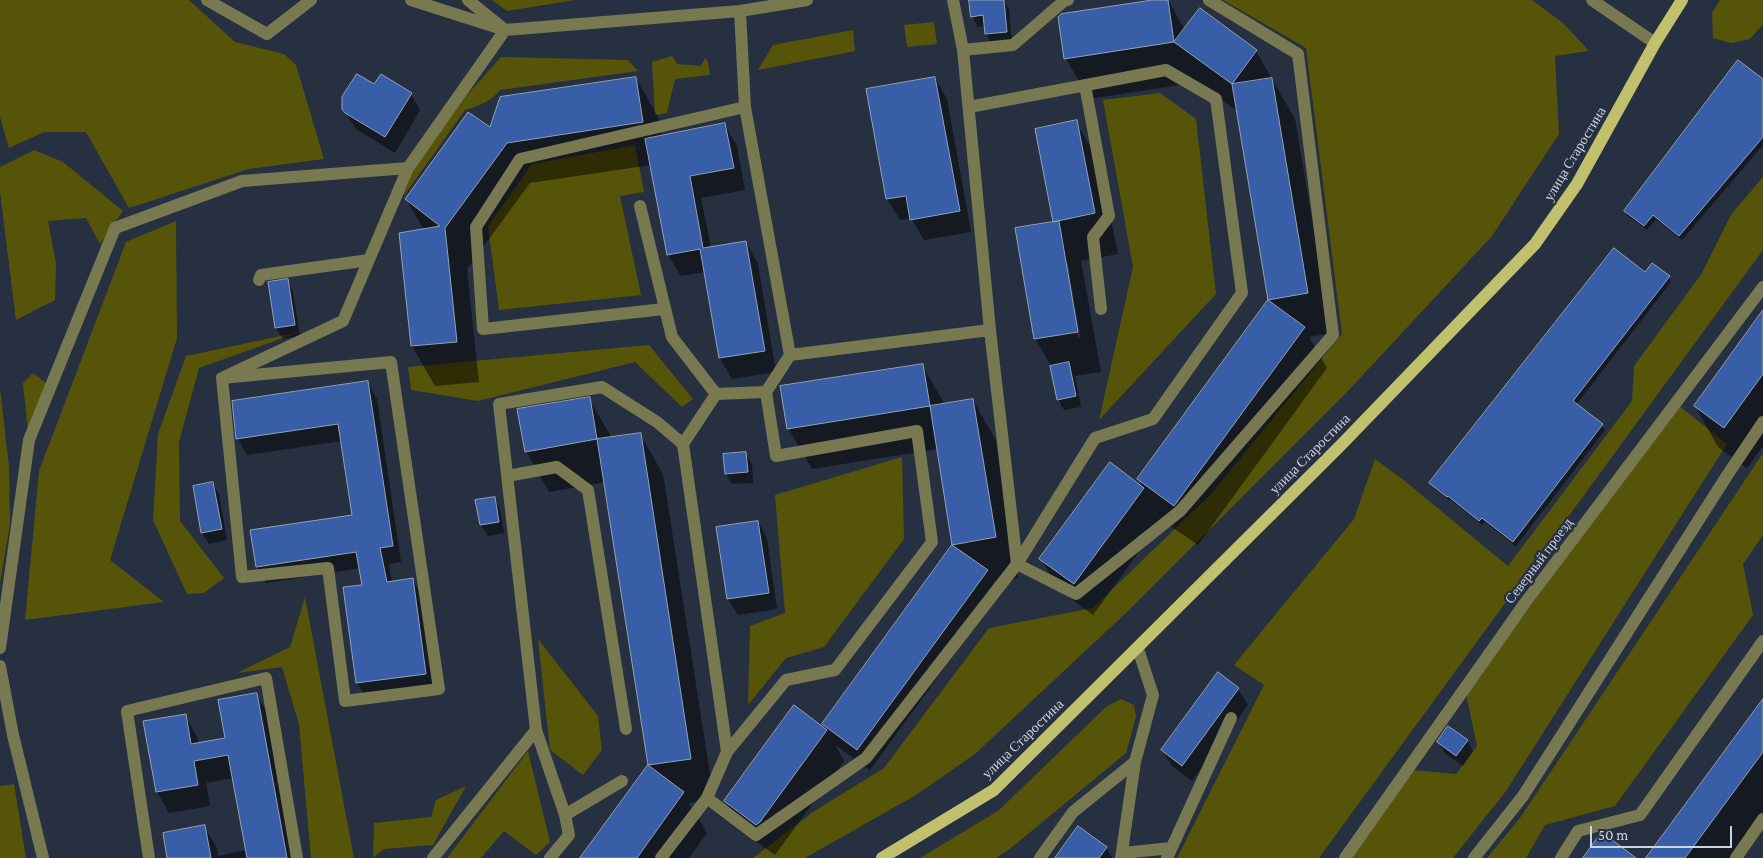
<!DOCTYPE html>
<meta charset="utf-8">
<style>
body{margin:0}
#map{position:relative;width:1763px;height:858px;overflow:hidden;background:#263041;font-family:"Crimson Pro",serif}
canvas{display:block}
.scale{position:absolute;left:1590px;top:826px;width:142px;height:22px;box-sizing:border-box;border:2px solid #ced5e0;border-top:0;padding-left:6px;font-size:15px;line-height:18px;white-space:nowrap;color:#ced5e0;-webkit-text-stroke:4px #263041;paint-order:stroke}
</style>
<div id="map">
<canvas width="1763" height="858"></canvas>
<div class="scale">50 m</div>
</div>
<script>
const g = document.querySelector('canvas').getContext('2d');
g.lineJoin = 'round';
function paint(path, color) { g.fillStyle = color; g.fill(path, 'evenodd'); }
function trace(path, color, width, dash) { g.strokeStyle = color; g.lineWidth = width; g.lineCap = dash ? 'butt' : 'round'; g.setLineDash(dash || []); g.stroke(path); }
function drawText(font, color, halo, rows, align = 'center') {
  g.font = font + ' "Crimson Pro",serif'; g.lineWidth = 4.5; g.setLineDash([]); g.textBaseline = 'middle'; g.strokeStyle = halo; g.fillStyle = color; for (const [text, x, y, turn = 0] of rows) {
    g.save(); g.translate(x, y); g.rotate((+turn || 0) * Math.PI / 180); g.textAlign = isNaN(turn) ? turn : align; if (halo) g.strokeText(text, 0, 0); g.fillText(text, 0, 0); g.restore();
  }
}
const green = new Path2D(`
 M0,0H189L235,42L284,54L296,65L324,159L249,169L129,208L86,132H44L9,148L0,117Z
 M492,0H575L507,11Z
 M1223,0H1532L1563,23L1589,51L1555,56L1559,134L1492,236L1349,390L1126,613L975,754L916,795L805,858H753L813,812L884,768L989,628L1093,608L1211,494L1342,334L1306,48Z
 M1720,0H1763V24L1750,39L1731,43L1713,38L1712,13Z
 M934,22L937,44L907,47L904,25Z
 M853,30L855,51L758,70L773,45Z
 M672,56L677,64L701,66L705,58L708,61L710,75L675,79L667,113L655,115L652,62Z
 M501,57L628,60L638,71L500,90C493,100 477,107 465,110L403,197L412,171L467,95Z
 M1160,93L1196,119L1216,294L1099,420L1133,267L1103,100Z
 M635,145L644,192L620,196L641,295L499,310L488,226L532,164Z
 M34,150L63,162L123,211L100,244L86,218L48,221L56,264L55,300L16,320L0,192V167Z
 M1763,177V250L1319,858H1177L1264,685L1234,665L1354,519L1375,459L1401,478L1508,566L1632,401L1634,366L1702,273L1731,215Z
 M176,221L177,338L110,560L164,602L25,620L39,471L126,242Z
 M300,332L199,368L179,442L180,521L224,578L204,593L187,594L153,520L158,434L186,356Z
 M649,345L693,399L682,407L635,362L478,401L411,390L408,367Z
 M33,373L50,386L29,440L23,383Z
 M0,388L9,467L10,524L0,583Z
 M1678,405L1727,444L1506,791L1453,858H1352L1411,770L1456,774L1477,746L1466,694Z
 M1763,453V535L1743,564L1753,615L1615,806L1545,825L1526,858H1487L1520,818Z
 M902,457L904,539L824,647L786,658L748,705L750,626L785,613L775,495Z
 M305,597L354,858H311L299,724L282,667L237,673L290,647Z
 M538,639L598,716L602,750L583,775L550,750Z
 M1121,699L1134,705L1136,717L1126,753L1011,848L996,858H920L998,811L1106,707Z
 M528,751L550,842L536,855L504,831L481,858H447Z
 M14,784L26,858H0V786Z
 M466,786L433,845L384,849L373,858L374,823L431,817L436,800Z`);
const shadow = new Path2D(`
 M981,0H1004L1009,9L1012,43L992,45L986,34V26L978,27L972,16Z
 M1162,0H1168L1185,30L1256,51L1295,119L1331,333L1309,337L1327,368L1198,545L1162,520L1093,615L1059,590L1041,559L1110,464L1144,489L1139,479L1269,300L1237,111L1199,82L1089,99L1066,59Z
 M636,78L659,119L662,137L724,124L737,146L745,190L701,198L711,248L746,242L758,264L776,372L732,379L720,358L705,272L681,276L668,255L651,165L530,183L467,269L479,382L435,386L412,346L400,234L424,230L406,199L491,129Z
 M935,78L947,99L971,232L924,240L911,218L900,220L887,199Z
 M1763,81V145L1682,240L1656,219L1647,230L1628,216L1625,211Z
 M374,86L411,94L420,110L395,153L356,129L343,108Z
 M1076,122L1099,162L1118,254L1081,261L1101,372L1075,376L1081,407L1064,410L1058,399L1051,366L1035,338L1055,221ZM1065,264H1068L1080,337L1078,338Z
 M1645,274L1669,277L1671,282L1576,405L1602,425L1605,430L1516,546L1485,522L1482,525L1451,500L1450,501L1434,488L1431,483Z
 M287,281L293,292L300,336L283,339L276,328L269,283Z
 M1763,313V446L1747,468L1718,447L1695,406Z
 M922,365L945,405L973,400L996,441L1018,578L993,582L999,593L870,770L835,745L844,761L775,855L743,832L726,801L794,707L827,731L823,724L953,545L938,449L812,469L788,428Z
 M368,382L377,399L401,562L389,564L392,582L412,579L422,596L435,690L367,699L357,683L364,586L361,568L266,583L257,566L353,516L342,441L247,455L238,439L234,402Z
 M589,399L612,438L640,434L663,474L714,799L689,803L707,833L689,858H582L649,766L605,482L549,492L526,451Z
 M746,454L752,464L753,483L732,484L726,474Z
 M213,484L219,494L227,540L209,544L202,533L194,487Z
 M494,498L500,509L504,533L488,536L481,525L477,502Z
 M758,522L767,538L777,609L738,615L728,599L718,528Z
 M1238,689L1248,705L1192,781L1172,766L1162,750Z
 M257,695L269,716L295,858H168L204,827L217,848L218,856L247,850L233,778L206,783L210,806L169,813L157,792L185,715L197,737L199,744L226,739Z
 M1763,701V813L1730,858H1648Z
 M1467,741L1473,751L1463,766L1445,753L1438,742Z
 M1106,848L1112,858H1056Z`);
const building = new Path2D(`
 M969,0H1004L1007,32L985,34L983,15L971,17Z
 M1153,0H1168L1174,42L1064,59L1058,17L1061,14Z
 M1200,8L1257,50L1232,84L1174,42Z
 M1738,60L1763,79V137L1679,236L1653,215L1644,226L1624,211Z
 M357,74L374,84L381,74L412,93L385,137L345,113L342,109V97Z
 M636,77L643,122L507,143L445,228L457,342L411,346L399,233L440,226L405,199L468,112L490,127L500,97Z
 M935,77L960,211L910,220L906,196L886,199L866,89Z
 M1272,78L1308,293L1268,300L1232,84Z
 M1077,120L1095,213L1053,222L1035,129Z
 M725,123L734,168L690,176L703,248L746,241L765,351L719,358L700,249L667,255L645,139Z
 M1059,221L1078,332L1034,339L1015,228Z
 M1614,248L1645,272L1652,263L1670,276L1573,401L1603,424L1513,542L1482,518L1479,521L1448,496L1447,497L1429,483Z
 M288,279L295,325L275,328L268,282Z
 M1268,300L1305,327L1174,506L1137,479Z
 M1763,310V374L1724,428L1694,406Z
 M1069,362L1076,396L1057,400L1050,366Z
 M923,364L930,406L787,429L780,386Z
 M368,381L393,546L380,548L387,582L413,578L426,674L356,683L343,587L362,585L356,552L256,567L250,530L352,515L338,424L236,439L232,401Z
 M590,397L597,439L525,452L517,409Z
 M973,399L996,537L952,545L930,406Z
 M641,433L691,759L648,765L597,439Z
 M746,452L748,472L725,474L723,454Z
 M1110,462L1144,488L1074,584L1039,559Z
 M213,482L222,529L201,533L193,486Z
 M495,497L499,522L480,525L475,500Z
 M758,521L769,593L727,599L716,527Z
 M952,545L988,570L857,750L822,724Z
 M1218,672L1239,688L1182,766L1161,750Z
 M257,693L287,858H247L228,755L194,761L198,785L156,792L143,721L186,714L191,744L225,738L218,700Z
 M1763,699V752L1685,858H1646Z
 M794,705L827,730L760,822L756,825L724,801Z
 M1448,726L1468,740L1456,756L1437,742Z
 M648,765L684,792L637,858H580Z
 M205,825L211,858H167L163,833Z
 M1078,826L1107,847L1099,858H1055Z
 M1601,833H1603L1636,858H1583Z`);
const minor = new Path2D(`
 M207,0L267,34L311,0
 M411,0L505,30L740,11L807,0
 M1592,0L1655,43
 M963,50L1013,45L1064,1L1068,0
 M1085,85L1109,216L1093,237L1101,309
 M969,107L1166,70L1216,99L1242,293L1153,419L1095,438L1017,564L1076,594L1180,511L1333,335L1298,54L1209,0
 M640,206L672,337L716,394
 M259,280L261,275L369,260
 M664,309L483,329L476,227L520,159L745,107
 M790,355L990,330
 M222,378L391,362L439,689L345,701L328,568L242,577L222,378L343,321L408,168L505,30L468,0
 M683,444L716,394L766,392L790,355L745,107L740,11
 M507,476L557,467L588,490L626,729
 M0,648L29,440L115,228L242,181L408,168
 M0,666L13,735L43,858
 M536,730L499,404L602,387L657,422L683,444L727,752L707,798L661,858
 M727,752L786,680L835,670L932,542L917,431L776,456L766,392
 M707,798L756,835L866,758L1017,564L990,330L963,50L953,0
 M565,815L622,781
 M1123,853L1171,848
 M149,858L127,711L266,678L297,858
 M433,858L536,730L565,815L569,835L550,858
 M1040,858L1073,812L1135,762L1153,695L1138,649
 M1121,858L1135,762
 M1167,858L1231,718
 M1345,858L1525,603L1763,287
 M1474,858L1523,796L1728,474L1763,422
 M1561,858L1578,831L1640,815L1763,641
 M1736,858L1763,819`);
const major = new Path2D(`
 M882,858L994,790L1340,446L1535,244L1577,184L1655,43L1682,0`);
const streetNames = [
 ["улица Старостина",1575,154,-59],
 ["улица Старостина",1310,454,-45],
 ["Северный проезд",1539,561,-53],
 ["улица Старостина",1023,739,-44]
];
paint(green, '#565409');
paint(shadow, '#0007');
paint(building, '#375ea6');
trace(building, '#95a1b7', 1);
trace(minor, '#787851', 12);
trace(major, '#c1c06d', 12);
drawText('14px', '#ced5e0', '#263041', streetNames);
</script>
